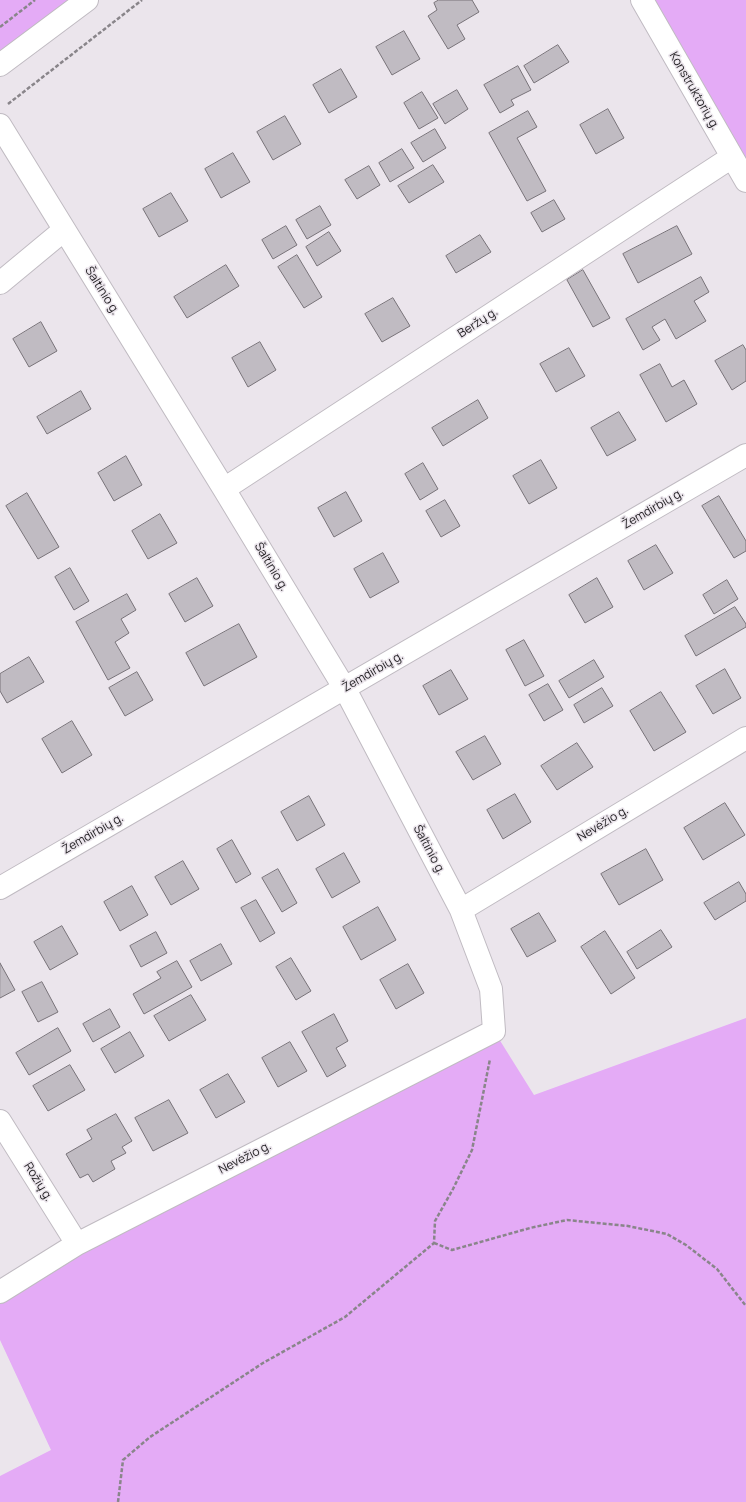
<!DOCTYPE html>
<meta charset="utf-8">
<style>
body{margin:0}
canvas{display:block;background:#ebe5ec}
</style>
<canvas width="746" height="1502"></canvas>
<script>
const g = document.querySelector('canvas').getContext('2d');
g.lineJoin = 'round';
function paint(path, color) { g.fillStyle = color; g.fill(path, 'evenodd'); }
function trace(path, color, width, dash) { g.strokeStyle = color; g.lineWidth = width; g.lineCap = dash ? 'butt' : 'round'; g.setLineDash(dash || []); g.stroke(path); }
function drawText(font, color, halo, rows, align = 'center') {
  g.font = font + ' Manrope,sans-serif'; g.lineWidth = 3; g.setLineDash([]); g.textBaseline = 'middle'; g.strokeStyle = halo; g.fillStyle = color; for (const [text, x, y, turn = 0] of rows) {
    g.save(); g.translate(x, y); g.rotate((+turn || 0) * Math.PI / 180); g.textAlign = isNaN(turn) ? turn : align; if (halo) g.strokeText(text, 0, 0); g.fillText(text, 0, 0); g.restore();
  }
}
const green = new Path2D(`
 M0,0H87L0,65Z
 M642,0H746V181Z
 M746,1018V1502H0V1476L51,1450L0,1340V1292L494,1031L534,1095Z`);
const building = new Path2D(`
 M439,0H472L479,12L457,25L465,39L448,49L428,16L437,10L434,3Z
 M404,31L420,59L392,75L376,47Z
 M558,45L569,62L534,83L524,66Z
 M518,66L531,90L511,100L514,105L500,113L484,85Z
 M341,69L357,97L329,113L313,85Z
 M457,90L468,109L445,124L433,104Z
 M422,92L438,118L419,129L404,103Z
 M608,109L624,138L596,154L580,125Z
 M528,111L537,127L517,138L546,191L527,201L489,133Z
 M285,116L301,144L273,160L257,132Z
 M435,129L446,148L423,162L411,143Z
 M402,149L414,168L390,182L379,163Z
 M233,153L250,182L221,198L205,169Z
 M433,165L444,182L409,203L398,186Z
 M369,166L380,185L357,199L345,180Z
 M171,193L188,221L159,237L143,209Z
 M554,200L565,219L542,232L531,213Z
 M320,206L331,225L307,239L296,220Z
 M286,226L297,245L273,259L262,240Z
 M677,226L692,254L638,283L623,254Z
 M329,232L341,251L317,266L306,247Z
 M480,235L491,252L456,273L446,256Z
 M297,255L322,297L304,308L278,267Z
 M226,265L239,286L187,318L174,297Z
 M583,270L610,318L593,327L567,280Z
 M701,277L709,292L694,301L706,321L676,339L665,319L652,327L660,340L643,350L626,319Z
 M393,298L410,326L382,342L365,314Z
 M41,322L57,351L29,367L13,339Z
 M260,342L276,370L248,387L232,358Z
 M743,345L746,350V381L732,390L715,361Z
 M569,348L585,376L556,392L540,364Z
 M660,364L672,387L684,380L697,404L666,422L640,375Z
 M81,391L91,409L47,434L37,417Z
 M478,400L488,418L443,446L432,428Z
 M619,412L636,440L607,456L591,428Z
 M126,456L142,485L114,501L98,473Z
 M541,460L557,488L529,504L513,476Z
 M423,463L438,489L420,500L405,474Z
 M346,492L362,521L334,537L318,508Z
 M27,493L59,547L38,559L6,506Z
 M719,496L746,541V551L734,558L702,506Z
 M445,500L460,526L441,537L426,511Z
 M160,514L177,543L148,559L132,531Z
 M656,545L673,573L644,590L628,561Z
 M383,553L399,582L370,598L354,569Z
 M70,568L89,601L74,610L55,577Z
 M197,578L213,606L185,622L169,594Z
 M597,578L613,607L585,623L569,595Z
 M727,580L738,599L714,614L703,595Z
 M127,594L136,610L121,619L129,633L115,642L130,668L108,680L76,622Z
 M735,607L746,624V627L696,656L685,636Z
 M239,624L257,657L204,686L186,653Z
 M524,640L544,676L525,686L506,650Z
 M29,657L44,682L7,703L0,691V674Z
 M594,660L604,677L569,698L559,681Z
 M725,669L741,698L713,714L696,686Z
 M451,670L468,699L439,715L423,686Z
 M137,672L153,700L125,716L109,688Z
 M548,684L563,710L544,721L529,695Z
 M602,688L613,706L584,723L574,705Z
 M661,692L686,732L654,751L630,711Z
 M72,721L92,755L62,773L42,739Z
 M485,736L501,764L473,780L456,752Z
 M577,743L593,767L557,790L541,766Z
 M515,794L531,822L503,839L487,810Z
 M309,796L325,825L297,841L281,812Z
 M725,803L745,835L703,860L684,828Z
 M232,840L251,874L236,883L217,849Z
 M646,849L663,880L619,905L601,874Z
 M344,853L360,882L332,898L316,869Z
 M183,861L199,889L171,905L155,877Z
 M278,869L297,903L282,912L262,878Z
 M739,882L746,894V901L715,920L704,903Z
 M132,886L148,915L120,931L104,902Z
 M256,900L275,933L260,942L241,908Z
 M378,907L396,940L361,960L343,927Z
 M539,913L556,941L527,957L511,929Z
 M62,926L78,954L50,970L34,942Z
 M661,930L672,947L637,969L627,952Z
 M605,931L635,978L611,994L581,947Z
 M156,932L167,953L141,967L130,946Z
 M221,944L232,964L201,981L190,961Z
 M291,958L311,991L296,1000L276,967Z
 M177,961L192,987L144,1014L133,994L161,978L157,972Z
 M0,963L15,990L0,998Z
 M408,964L424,993L396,1009L380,980Z
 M42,982L58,1012L38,1022L22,992Z
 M191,995L206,1020L169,1041L154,1016Z
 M110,1009L120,1027L93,1042L83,1024Z
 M334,1014L348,1041L336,1048L346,1066L327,1077L302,1032Z
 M58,1028L71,1051L29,1075L16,1053Z
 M130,1032L144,1056L115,1073L101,1049Z
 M290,1042L307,1071L278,1087L262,1058Z
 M70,1065L85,1090L48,1111L33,1086Z
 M228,1074L245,1102L216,1118L200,1090Z
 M169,1100L188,1133L153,1151L135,1118Z
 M116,1114L132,1141L122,1147L126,1153L111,1161L115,1169L93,1182L88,1174L80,1178L66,1154L92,1139L87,1130Z`);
const path = new Path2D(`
 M0,27L35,0
 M8,104L142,0
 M434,1243L452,1250L530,1228L567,1220L628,1226L667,1234L686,1245L717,1269L746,1306
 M118,1502L123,1460L150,1437L263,1363L345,1317L434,1243L435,1221L453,1189L472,1150L490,1059`);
const minor = new Path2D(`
 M642,0L746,181
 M0,125L224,489L345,689L461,910L491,989L494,1031L77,1244L0,1292
 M0,283L64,230
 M224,489L732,157
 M0,888L746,455
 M461,910L746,738
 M0,1121L77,1244`);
const tertiary = new Path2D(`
 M0,65L87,0`);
const streetNames = [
 ["Konstruktorių g.",694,91,60],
 ["Šaltinio g.",102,291,58],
 ["Beržų g.",478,323,-33],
 ["Žemdirbių g.",653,509,-30],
 ["Šaltinio g.",271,567,59],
 ["Žemdirbių g.",373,672,-30],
 ["Nevėžio g.",603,824,-31],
 ["Žemdirbių g.",93,834,-30],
 ["Šaltinio g.",429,850,62],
 ["Nevėžio g.",245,1158,-27],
 ["Rožių g.",38,1182,58]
];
paint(green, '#e4abf6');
paint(building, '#c0bbc2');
trace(building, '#787379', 1);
trace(minor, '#c0bbc2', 24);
trace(tertiary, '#c0bbc2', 24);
trace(path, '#89858a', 2.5, [4, 2]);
trace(minor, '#fff', 22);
trace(tertiary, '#fff', 22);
drawText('12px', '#242225', '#ebe5ec', streetNames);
</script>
